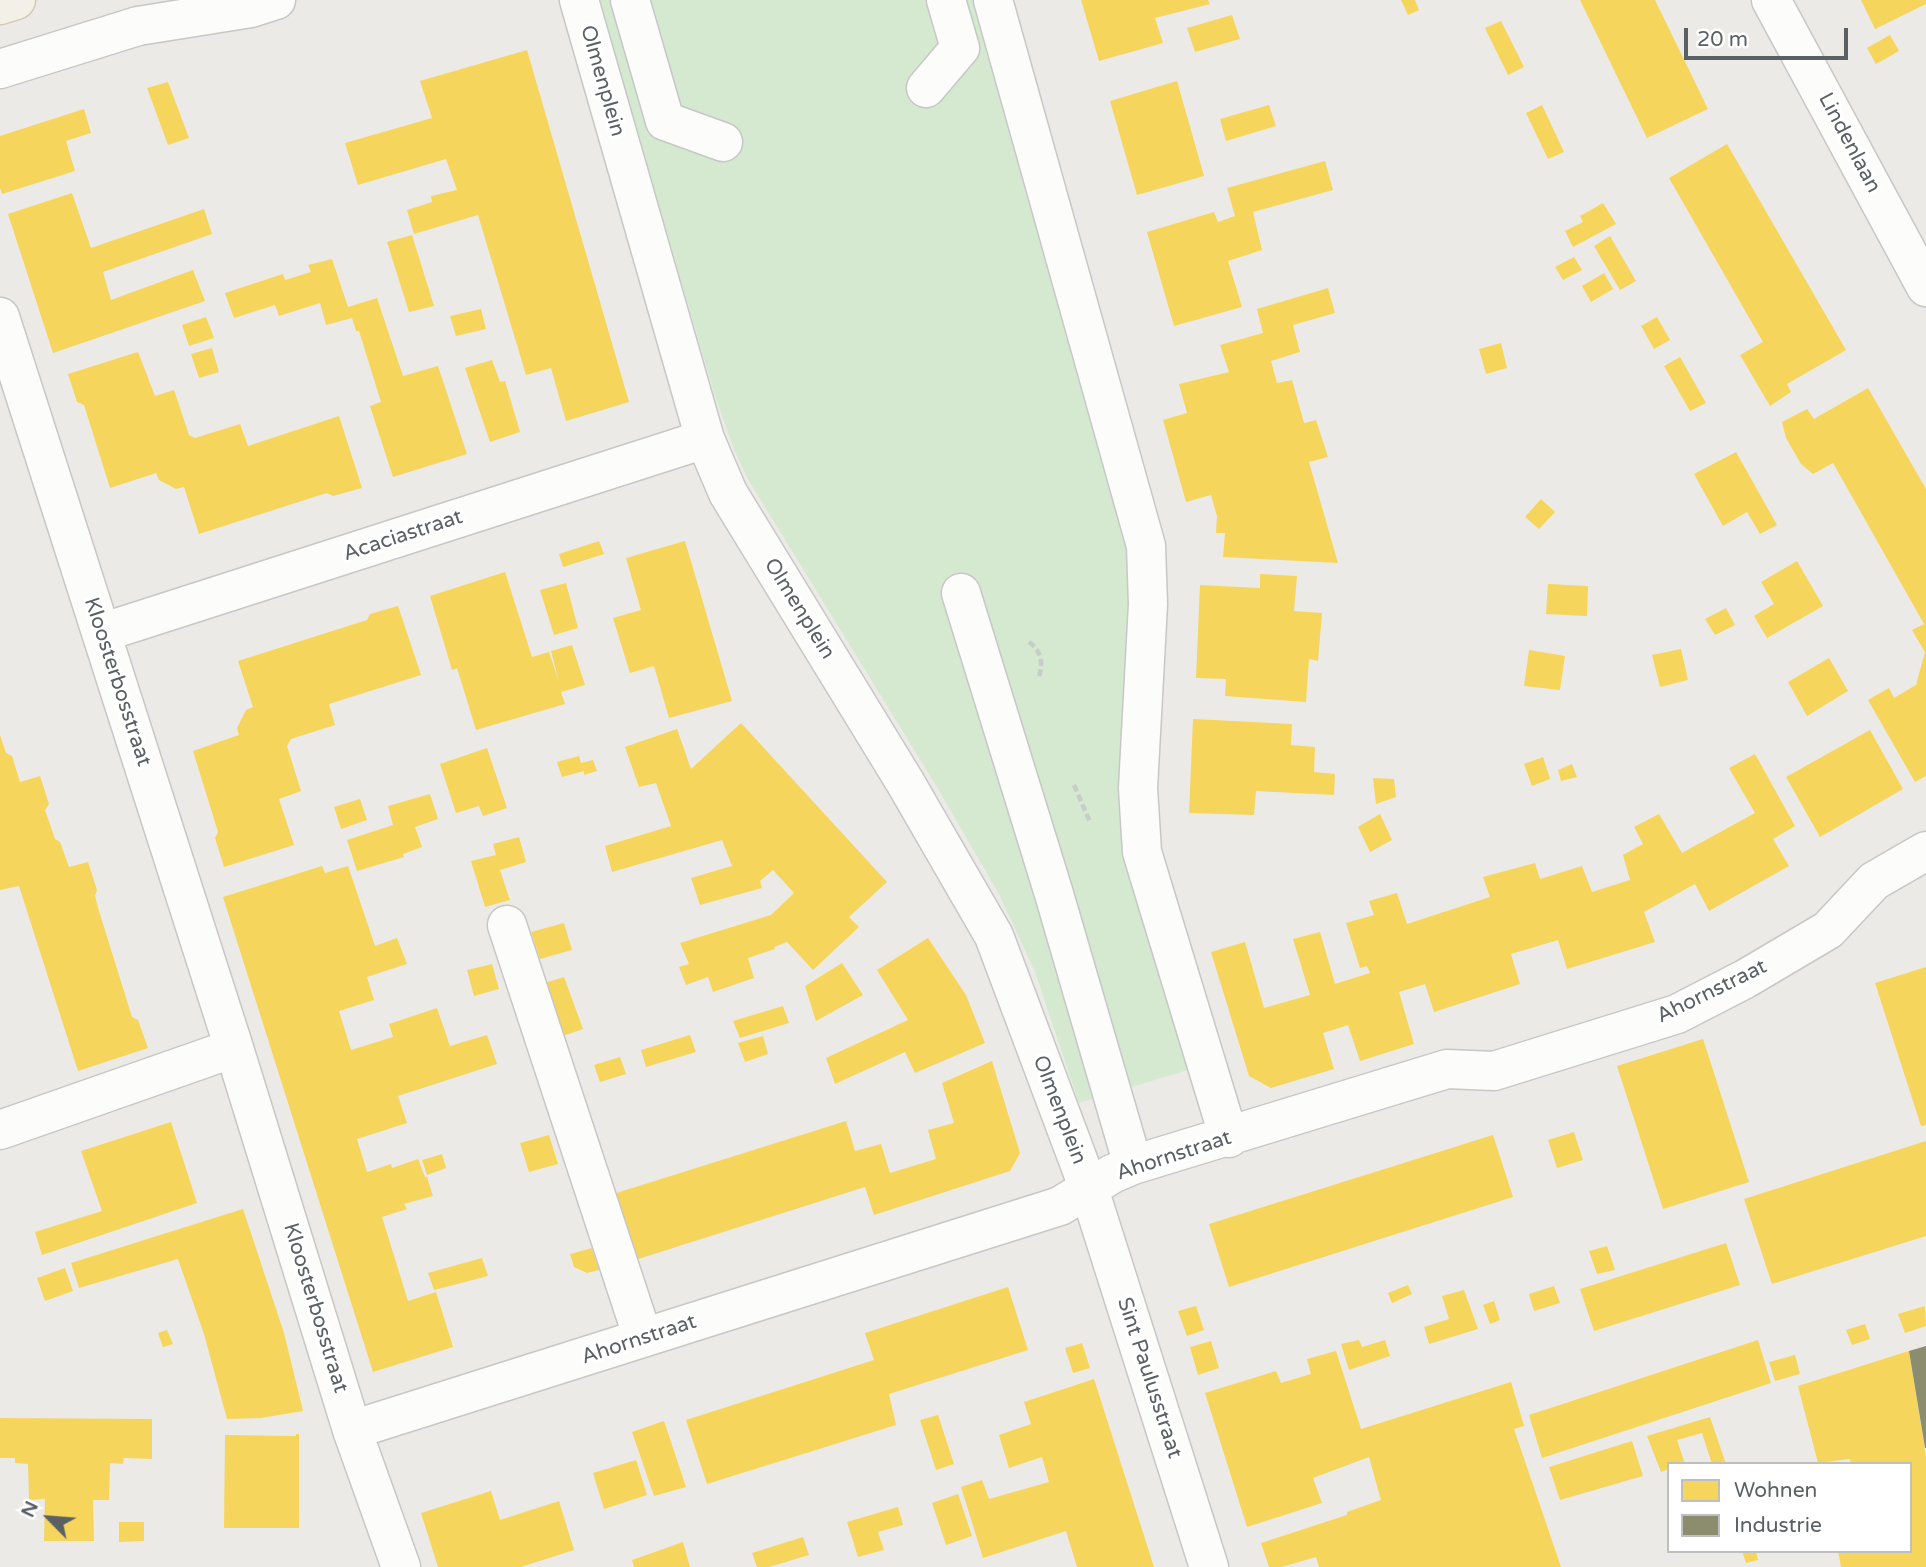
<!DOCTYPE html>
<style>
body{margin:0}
#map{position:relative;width:1926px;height:1567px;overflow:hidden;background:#eceae6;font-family:"Varela Round",sans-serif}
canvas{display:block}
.legend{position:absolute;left:1667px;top:1462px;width:245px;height:91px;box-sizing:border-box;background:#fff;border:2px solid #bdbfc1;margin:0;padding:9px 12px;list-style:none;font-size:21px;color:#5b6065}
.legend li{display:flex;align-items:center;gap:14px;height:35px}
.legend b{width:35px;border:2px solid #bdbfc1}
.north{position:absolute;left:14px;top:1483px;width:70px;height:70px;-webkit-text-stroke:5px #fff;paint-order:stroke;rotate:295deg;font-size:19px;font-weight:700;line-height:28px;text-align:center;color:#5b6065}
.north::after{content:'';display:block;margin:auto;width:24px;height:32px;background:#5b6065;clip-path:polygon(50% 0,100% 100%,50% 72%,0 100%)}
.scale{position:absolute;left:1684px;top:28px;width:164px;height:32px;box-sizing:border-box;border:4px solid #5b6065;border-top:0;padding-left:9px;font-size:21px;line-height:24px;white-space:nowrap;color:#5b6065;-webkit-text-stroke:5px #fff;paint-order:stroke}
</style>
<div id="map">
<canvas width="1926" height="1567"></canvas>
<ul class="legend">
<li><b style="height:19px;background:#f6d55c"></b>Wohnen</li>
<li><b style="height:19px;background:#8c8c6e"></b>Industrie</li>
</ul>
<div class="north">N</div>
<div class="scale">20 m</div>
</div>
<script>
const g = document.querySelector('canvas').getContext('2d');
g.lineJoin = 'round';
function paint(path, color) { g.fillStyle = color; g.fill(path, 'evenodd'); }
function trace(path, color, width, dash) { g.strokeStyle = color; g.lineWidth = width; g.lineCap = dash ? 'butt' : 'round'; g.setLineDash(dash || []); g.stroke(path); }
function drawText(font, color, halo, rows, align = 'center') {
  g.font = font + ' "Varela Round",sans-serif'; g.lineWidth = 7; g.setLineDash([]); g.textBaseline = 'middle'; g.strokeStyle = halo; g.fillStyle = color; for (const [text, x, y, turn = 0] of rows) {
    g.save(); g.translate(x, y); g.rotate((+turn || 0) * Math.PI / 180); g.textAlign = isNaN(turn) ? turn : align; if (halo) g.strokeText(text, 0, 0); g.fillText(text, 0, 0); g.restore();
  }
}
const green = new Path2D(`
 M599,0H980L1132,541L1128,763L1191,1069L1079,1103L1035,972L999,894L937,787L749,481L735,452L714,393Z`);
const homes = new Path2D(`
 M1081,0H1208L1210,4L1155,18L1163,43L1099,61Z
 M1401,0H1415L1419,10L1408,15Z
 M1580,0H1655L1708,109L1647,138Z
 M1861,0H1926V4L1875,29Z
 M1232,15L1240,39L1195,52L1187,28Z
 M1501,21L1524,67L1508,75L1485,28Z
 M1890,35L1899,51L1876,64L1867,48Z
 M527,50L629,402L566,421L551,368L526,375L478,215L414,234L407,210L432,202L431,196L457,190L446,159L358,185L345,143L432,118L420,81Z
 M1177,81L1204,176L1137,195L1110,101Z
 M168,82L189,138L168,145L147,88Z
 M1269,105L1276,126L1226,141L1220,119Z
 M1542,105L1564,152L1548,159L1526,113Z
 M84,109L91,133L66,141L75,171L2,194L0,188V136Z
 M1727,144L1846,350L1787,384L1791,392L1770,406L1740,355L1763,342L1669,178Z
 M1325,161L1333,190L1253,212L1262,250L1228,261L1242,307L1174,326L1147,232L1214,212L1218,222L1235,216L1227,188Z
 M72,193L91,248L204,209L212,234L103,272L111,300L193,270L205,301L53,353L8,214Z
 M1603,203L1616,224L1573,247L1565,231L1583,222L1580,216Z
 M412,235L434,306L409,312L387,242Z
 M1610,236L1636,281L1620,290L1594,246Z
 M1574,257L1582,270L1563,280L1555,267Z
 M332,259L348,307L377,298L403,376L438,366L467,454L393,477L370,406L381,402L359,331H356L352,318L326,325L320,303L279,316L275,305L234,318L225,293L283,274L285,280L311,272L308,265Z
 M1604,273L1613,289L1591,302L1582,286Z
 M1328,288L1335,313L1293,325L1300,352L1271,361L1277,383L1292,380L1304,423L1316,420L1328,457L1309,462L1338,563L1223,557L1225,533H1216L1217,516L1211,495L1186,502L1163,420L1187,413L1179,384L1229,372L1220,345L1263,333L1257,309Z
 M481,309L486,329L456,336L450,316Z
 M206,317L214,338L189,346L182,325Z
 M1657,317L1670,340L1654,349L1641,326Z
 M1501,343L1507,368L1486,374L1479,349Z
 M212,348L219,372L199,378L191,354Z
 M138,352L155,396L174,390L189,435L195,438L240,424L248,446L339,416L362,488L333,496L327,493L314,497L199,534L184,487L176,489L159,480L156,473L110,488L84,405L77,402L68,374Z
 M1680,357L1706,403L1690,411L1664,366Z
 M492,360L500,382L505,381L520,432L490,442L465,368Z
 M1868,388L1926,489V776L1915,782L1868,700L1889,688L1894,698L1916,685L1925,652L1912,630L1924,624L1833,463L1813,474L1801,464L1786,438L1782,422L1807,409L1814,419Z
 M1736,452L1777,525L1760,534L1747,512L1723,526L1694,474Z
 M1541,499L1555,512L1539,529L1525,517Z
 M599,541L604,554L563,567L559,554Z
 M685,541L732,701L669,718L654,666L630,673L613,618L641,610L626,558Z
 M1797,561L1823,606L1767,638L1754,616L1774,604L1761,582Z
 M505,572L532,657L549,652L559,682L551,651L572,645L585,685L561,692L565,704L476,730L457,668L452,670L430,596Z
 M1260,574L1297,576L1294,611L1322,613L1318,661L1309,659L1306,702L1225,696L1226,679L1196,678L1200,585L1260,588Z
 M566,583L578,628L554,635L540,590Z
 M1548,584L1588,586L1587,616L1546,614Z
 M398,606L421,675L329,704L335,725L291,739L287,746L301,791L279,799L294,845L224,867L215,838L218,832L193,751L239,735L237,728L246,710L253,707L238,661L367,620L370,614Z
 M1726,608L1735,625L1715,635L1705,619Z
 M1681,649L1688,680L1660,687L1652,655Z
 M1529,650L1565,656L1560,690L1524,686Z
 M1829,658L1848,691L1807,716L1788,682Z
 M1193,719L1292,724L1291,745L1315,747L1314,772L1335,774L1334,795L1256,791L1254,815L1189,813Z
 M741,723L887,882L849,917L859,927L813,970L787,942L774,947L775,949L748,958L754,978L713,992L708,977L686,985L679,967L689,964L680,943L771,915L794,893L773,870L760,881L762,888L700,905L691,878L732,866L722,840L612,872L605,846L671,826L656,783L639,787L625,747L677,729L691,769Z
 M1870,730L1903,789L1820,837L1786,777Z
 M0,735L6,753L12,756L20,782L40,776L49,804L45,810L55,839L60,842L69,867L88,862L97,890L95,896L99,911L132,1017L138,1020L148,1048L78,1071L19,886L0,890Z
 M487,748L507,808L483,816L479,806L456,813L440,764Z
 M1755,754L1795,826L1773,839L1789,866L1709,911L1695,884L1644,912L1655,942L1567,969L1558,940L1511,954L1520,984L1434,1012L1425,984L1399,992L1414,1044L1360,1061L1348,1025L1323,1033L1334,1069L1271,1088L1249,1076L1211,952L1245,942L1264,1008L1310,995L1293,939L1320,932L1335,984L1370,973L1367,966L1360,968L1346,923L1374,915L1369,901L1397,893L1407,924L1490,897L1483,877L1535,863L1540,879L1582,866L1592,892L1630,880L1623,855L1643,844L1634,827L1659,814L1682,853L1755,813L1729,768Z
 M579,756L581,763L593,760L597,771L584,775V771L562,777L557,762Z
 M1543,757L1550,779L1532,786L1524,764Z
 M1572,764L1577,777L1561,781L1558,770Z
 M1373,778L1394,779L1396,797L1376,804Z
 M430,794L438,819L415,827L422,847L403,854L404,857L357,871L347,840L393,825L388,806Z
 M360,799L367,820L341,829L334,807Z
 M1380,814L1392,840L1370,852L1358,827Z
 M519,837L526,862L500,870L510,900L485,907L471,861L496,855L493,844Z
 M322,866L325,873L348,866L375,946L397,938L407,964L367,977L374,1000L339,1011L351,1050L393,1037L389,1024L437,1008L450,1046L487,1035L497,1064L398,1096L407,1123L357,1139L367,1172L391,1164L392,1168L418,1159L425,1177H427L433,1196L404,1204L407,1209L382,1217L408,1301L436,1292L453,1347L373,1372L223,897Z
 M564,923L572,950L540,959L531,932Z
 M928,938L966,995L985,1043L915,1073L905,1052L835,1084L826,1058L908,1020L877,970Z
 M842,963L863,995L816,1021L805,986Z
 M492,964L499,989L474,996L467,970Z
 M1926,967V1125L1921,1126L1875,983Z
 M564,977L583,1029L557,1038L538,985Z
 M783,1006L789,1023L740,1038L733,1021Z
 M690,1035L696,1052L646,1067L641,1050Z
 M763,1036L768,1054L745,1062L738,1043Z
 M1703,1039L1749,1182L1663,1209L1617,1066Z
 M620,1057L626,1074L600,1082L594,1065Z
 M992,1061L1020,1153L1010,1171L874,1215L865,1187L632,1261L610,1195L846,1121L855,1151L881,1144L890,1173L936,1159L928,1130L954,1123L942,1083Z
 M171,1122L197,1203L42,1255L35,1232L102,1211L81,1151Z
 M1574,1132L1583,1160L1557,1168L1548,1140Z
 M549,1135L558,1164L529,1172L520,1143Z
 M1493,1135L1513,1197L1229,1287L1209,1224Z
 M1926,1141V1236L1772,1284L1744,1199Z
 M442,1154L446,1168L427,1175L422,1160Z
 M243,1209L284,1333L303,1411L261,1418L227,1419L204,1334L178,1259L79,1288L71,1263Z
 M1726,1243L1740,1285L1594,1331L1580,1289Z
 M1607,1246L1615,1270L1597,1274L1589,1251Z
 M592,1248L599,1270L587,1273L574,1267L570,1254Z
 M482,1258L488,1276L434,1290L428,1273Z
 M65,1268L73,1291L45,1301L37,1278Z
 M1408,1285L1412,1294L1392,1303L1388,1293Z
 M1554,1286L1560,1303L1534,1311L1529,1294Z
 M1008,1287L1028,1350L889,1394L896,1425L707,1484L686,1420L874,1360L865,1333Z
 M1464,1290L1478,1329L1429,1344L1424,1327L1449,1319L1442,1296Z
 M1494,1301L1500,1320L1490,1324L1483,1305Z
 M1196,1306L1204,1330L1187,1336L1178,1311Z
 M1925,1306L1926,1326L1905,1333L1898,1314Z
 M1865,1324L1870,1339L1852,1345L1846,1330Z
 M167,1330L173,1344L163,1347L158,1333Z
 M1359,1340L1362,1347L1385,1340L1390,1356L1349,1370L1341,1344Z
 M1758,1340L1771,1383L1542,1458L1529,1415Z
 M1211,1341L1219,1368L1198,1375L1190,1347Z
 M1082,1343L1090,1368L1073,1373L1065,1348Z
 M1336,1351L1361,1429L1511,1382L1524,1426L1514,1429L1561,1567H1319L1316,1557L1282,1567H1269L1261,1543L1347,1515V1512L1381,1500L1369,1457L1313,1478L1322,1503L1247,1527L1205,1393L1276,1371L1281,1383L1311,1374L1307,1359Z
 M1909,1351L1926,1457V1567H1841L1838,1551H1910V1464H1851L1850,1459L1818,1463L1798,1386Z
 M1795,1355L1800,1374L1775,1381L1769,1362Z
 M1094,1379L1154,1567H1077L1066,1531L983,1558L961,1487L982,1480L989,1499L1049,1482L1042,1457L1009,1468L999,1435L1031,1424L1024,1402Z
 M938,1415L954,1464L936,1470L920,1420Z
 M1710,1417L1726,1464H1712L1702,1433L1677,1440L1685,1464H1669V1469L1661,1472L1647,1436Z
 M0,1418L152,1419V1459L124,1458L123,1464L110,1463L109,1500H93L94,1541H44L45,1499L29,1500L28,1464L15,1463V1458H0Z
 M664,1421L686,1487L654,1496L632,1432Z
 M296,1434H299V1528H224L225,1435L296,1436Z
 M1632,1441L1643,1476L1560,1500L1549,1467Z
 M636,1460L647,1495L604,1509L593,1473Z
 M491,1491L500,1520L559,1501L574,1550L521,1567H438L421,1513Z
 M958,1494L972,1536L946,1545L932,1503Z
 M898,1507L903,1525L878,1532L884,1550L858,1557L847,1522Z
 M119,1522H144V1541L119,1542Z
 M803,1537L809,1555L769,1567H757L752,1553Z
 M683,1542L690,1567H634L632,1560Z
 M1742,1551H1756L1758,1560L1746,1563Z`);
const industry = new Path2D(`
 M1926,1346V1448H1925L1909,1351Z`);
const path = new Path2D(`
 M1029,642C1042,652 1043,662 1039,677
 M1074,785L1090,822`);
const minor = new Path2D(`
 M579,0L705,439L728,493L905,782L994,936L1089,1189L1209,1567
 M630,0L665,121L723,142
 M993,0L1146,546L1148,604L1138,788L1142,852L1229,1138
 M1771,0L1926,287
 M0,69L138,26L251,8L276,0
 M926,88L960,48L946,0
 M0,317L234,1048L352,1430L401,1567
 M961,593L1054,894L1133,1165
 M101,633L705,439
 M507,925L643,1338
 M0,1130L234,1048
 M352,1430L1060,1206L1112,1174L1133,1165L1447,1069L1494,1071L1677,1014L1745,979L1828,930L1874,881L1926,851`);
const major = new Path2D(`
 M0,5L16,0`);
const streetNames = [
 ["Olmenplein",602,81,74],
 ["Lindenlaan",1849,143,62],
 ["Acaciastraat",403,536,-18],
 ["Olmenplein",799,609,58],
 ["Kloosterbosstraat",117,682,72],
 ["Ahornstraat",1712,992,-26],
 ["Olmenplein",1059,1110,69],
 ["Ahornstraat",1174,1156,-18],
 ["Kloosterbosstraat",315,1308,73],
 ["Ahornstraat",639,1340,-18],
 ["Sint Paulusstraat",1149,1378,72]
];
paint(green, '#d4e9cf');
paint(homes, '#f6d55c');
paint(industry, '#8c8c6e');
trace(minor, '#c7c7c7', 41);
trace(major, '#d5c9b2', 41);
trace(path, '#c8cdc9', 4.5, [7, 3.5]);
trace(minor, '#fcfcfb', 38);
trace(major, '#f3f0e7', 38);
drawText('21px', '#5b6065', '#fff', streetNames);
</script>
